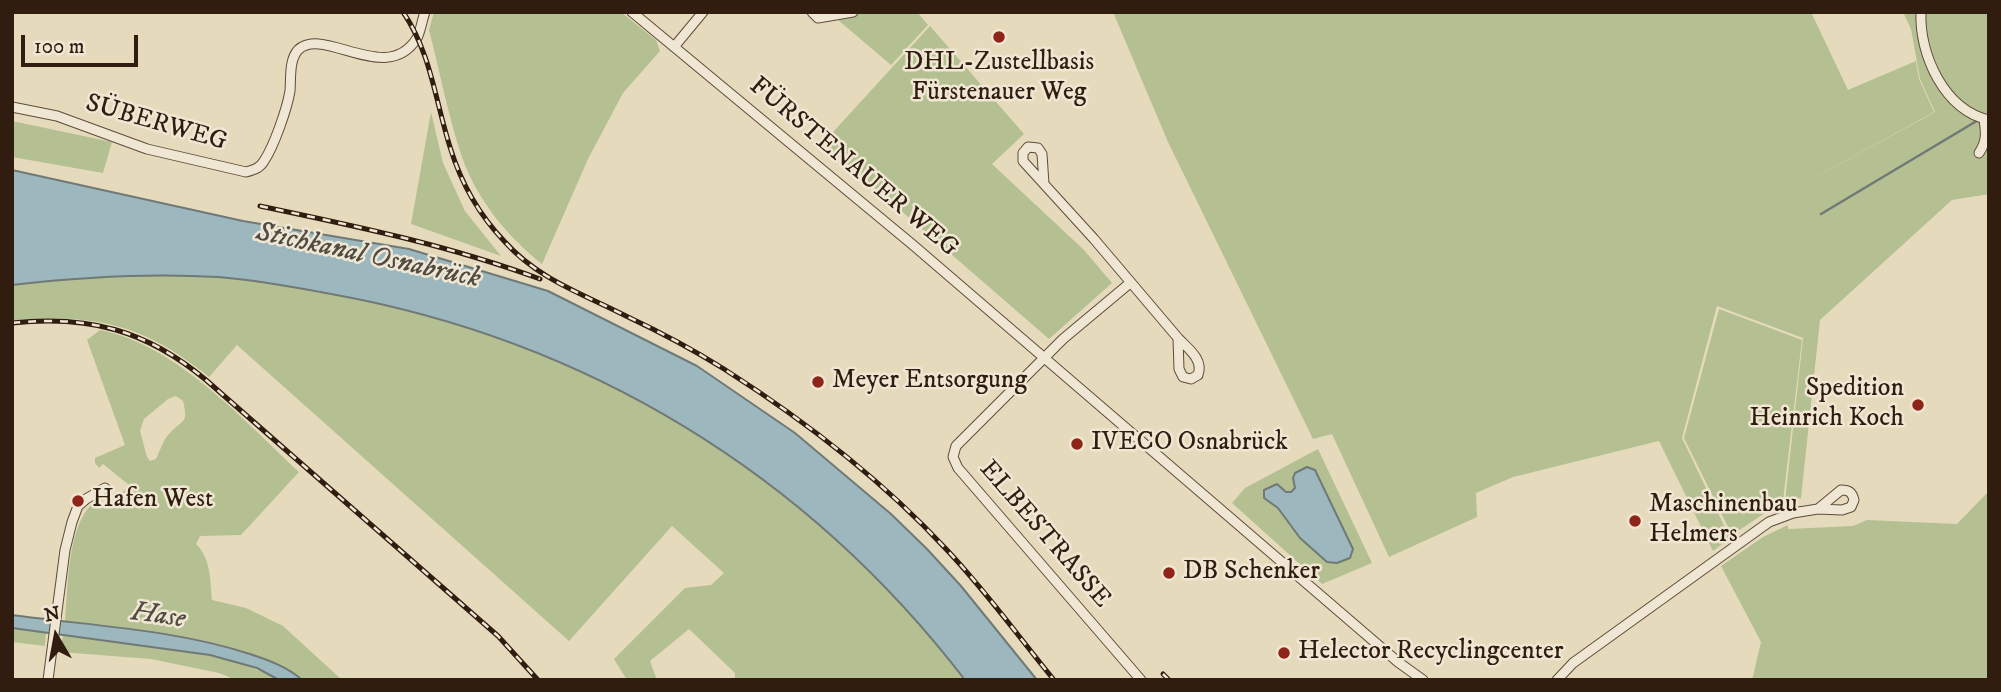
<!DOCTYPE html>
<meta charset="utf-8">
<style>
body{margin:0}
#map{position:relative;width:2001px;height:692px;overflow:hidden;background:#e6dabc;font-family:"IM FELL DW Pica",serif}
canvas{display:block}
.frame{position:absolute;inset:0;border:14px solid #311d0f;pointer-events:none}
.north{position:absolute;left:21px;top:601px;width:70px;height:70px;-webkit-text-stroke:5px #efe7d3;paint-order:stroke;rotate:350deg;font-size:19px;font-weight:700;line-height:28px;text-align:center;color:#311d0f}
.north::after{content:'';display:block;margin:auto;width:24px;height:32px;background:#311d0f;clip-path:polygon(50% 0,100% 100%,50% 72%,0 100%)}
.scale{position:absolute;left:21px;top:35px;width:117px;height:32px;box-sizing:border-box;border:4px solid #311d0f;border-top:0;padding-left:9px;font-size:21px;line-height:24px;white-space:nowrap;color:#311d0f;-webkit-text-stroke:5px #efe7d3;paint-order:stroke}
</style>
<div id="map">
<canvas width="2001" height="692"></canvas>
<div class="frame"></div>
<div class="north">N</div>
<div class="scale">100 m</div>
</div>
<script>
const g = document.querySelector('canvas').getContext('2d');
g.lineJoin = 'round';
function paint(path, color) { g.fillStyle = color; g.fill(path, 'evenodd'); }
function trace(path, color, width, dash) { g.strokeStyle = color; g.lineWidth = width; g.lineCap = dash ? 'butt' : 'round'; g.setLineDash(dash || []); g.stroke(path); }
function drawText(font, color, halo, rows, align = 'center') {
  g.font = font + ' "IM FELL DW Pica",serif'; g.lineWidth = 5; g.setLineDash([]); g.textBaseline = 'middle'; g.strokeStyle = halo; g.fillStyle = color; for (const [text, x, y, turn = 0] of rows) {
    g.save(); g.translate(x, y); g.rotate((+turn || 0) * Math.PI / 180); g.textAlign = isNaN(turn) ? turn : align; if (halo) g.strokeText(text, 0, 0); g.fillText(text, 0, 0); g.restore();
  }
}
const green = new Path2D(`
 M434,12H621L656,40L660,51L623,93L588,159L542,264C507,236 477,200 462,157C448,116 440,72 429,30Z
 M820,12H917L928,25L891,65L838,20L832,21Z
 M1113,12H1811L1848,90L1916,61L1919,79L1934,112L1774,200L1935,112L1920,79L1911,29L1903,12H1989V194L1952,200L1820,320L1801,498L1785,501L1803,338L1717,306L1682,438L1730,538L1713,551L1659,441L1513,477L1476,493L1477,517L1389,557L1332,434L1313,439L1168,142Z
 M930,26L1024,134L992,164L1084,250L1112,283L1049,339L823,143Z
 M431,112L443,163L465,211L501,256L411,224Z
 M12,121L112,142L103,173L12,157Z
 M118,275C151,275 185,275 218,277C255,280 292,287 328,294C399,306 470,323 537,351C707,423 852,534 965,680H735V673L689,629L650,661L657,680H627L614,659L685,588L711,585L724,573L672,526L569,641L237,345L209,377C144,324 95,313 12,321V285Z
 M1719,309L1802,340L1783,501L1732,535L1684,438Z
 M100,330C177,345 244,421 299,472L241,535L200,536L196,544C211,559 210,579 212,600L246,608L283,626L342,680H302C288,667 268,660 250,654C190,634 127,629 65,621C68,587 67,530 91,505L114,503L129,485L103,464L99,468L95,463V458L125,445L87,340ZM176,396L183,401C189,425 182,419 169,434C163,440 160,451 156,459L150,461L147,457L140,431L144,419L168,399Z
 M1318,449L1372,563L1322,584L1232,503L1245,488Z
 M1986,494H1989V680H1752L1761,642L1721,566L1763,537L1788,525V529L1853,526L1867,520L1957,524Z
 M12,628L46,632L45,646L12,642Z
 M63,635C132,644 217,646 279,680H236L219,673L151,659L60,652Z`);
const water = new Path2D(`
 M12,170L243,221L409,249L548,291L697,366L795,433L891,514L927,549L961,586L1037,680H965C806,473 587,340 331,294C294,287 256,280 218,277C149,273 81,277 12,285Z
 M1307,467L1315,470L1353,549L1350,558L1337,563L1327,562L1300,538L1278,508L1264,498V490L1277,484L1286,492H1291L1295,488L1293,478L1295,473Z
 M12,615C92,626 173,629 250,654C268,660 288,667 302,680H279L257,668L210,655L12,628Z`);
const stream = new Path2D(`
 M1821,214L1980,119`);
const minor = new Path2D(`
 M632,12L913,245L1398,662L1423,680
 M812,12L818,18L853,12
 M1921,12C1919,54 1944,110 1989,120
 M674,47L703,12
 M12,107L57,116L147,149L246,172C254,170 260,168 264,161C274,146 287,109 290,91C291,78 289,60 298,50C323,25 387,87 417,38C421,30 422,20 425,12
 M1979,153C1987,141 1986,133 1984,119
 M1044,184L1042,154L1038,148L1028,147L1023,153V161L1094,239L1178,338L1179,369L1183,377L1191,379L1198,375C1204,359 1187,348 1178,338
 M1130,283L1063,339L956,446L953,457L958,468L1141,680
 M48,680L65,550L72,522L78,506L86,499L105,488
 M1557,680L1573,663L1769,522L1793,513L1818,509L1842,510L1851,507L1854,500C1852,492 1849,490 1841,490L1818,509`);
const rail = new Path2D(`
 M403,12C431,53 435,100 450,147C461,183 479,215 505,242C538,279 583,294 626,316C660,332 692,349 724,369C804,420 881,479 946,549C985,590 1018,636 1054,680
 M260,206C355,226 448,245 540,279
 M12,323C89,315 146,330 206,380L498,636L538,680
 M1163,674L1169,680`);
const markers = [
 [999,37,7,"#8f2418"],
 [818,382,7,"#8f2418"],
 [1918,405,7,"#8f2418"],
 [1077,444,7,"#8f2418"],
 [78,501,7,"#8f2418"],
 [1635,521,7,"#8f2418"],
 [1169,573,7,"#8f2418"],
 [1284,653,7,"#8f2418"]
];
const poiNames = [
 ["DHL-Zustellbasis",999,64,"center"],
 ["Fürstenauer Weg",999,94,"center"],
 ["Meyer Entsorgung",832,382],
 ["Spedition",1904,390,"right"],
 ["Heinrich Koch",1904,420,"right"],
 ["IVECO Osnabrück",1091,444],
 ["Hafen West",92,501],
 ["Maschinenbau",1649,506],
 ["Helmers",1649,536],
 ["DB Schenker",1183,573],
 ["Helector Recyclingcenter",1298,653]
];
const streetNames = [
 ["SÜBERWEG",156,124,16],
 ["FÜRSTENAUER WEG",853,168,40],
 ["ELBESTRASSE",1044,535,49]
];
const waterNames = [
 ["Stichkanal Osnabrück",368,257,12],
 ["Hase",158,617,8]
];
paint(green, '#b4c091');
paint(water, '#9cb7bd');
trace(water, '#717977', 2);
trace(stream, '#717977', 2.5);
trace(minor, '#5e4c3a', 11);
trace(minor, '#efe7d3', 9);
trace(rail, '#311d0f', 5);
trace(rail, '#efe7d3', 2.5, [8]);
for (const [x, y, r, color] of markers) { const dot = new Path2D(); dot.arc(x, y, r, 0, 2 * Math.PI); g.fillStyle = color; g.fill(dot); trace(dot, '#efe7d3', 2.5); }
drawText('26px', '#311d0f', '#efe7d3', poiNames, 'left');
drawText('26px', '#311d0f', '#efe7d3', streetNames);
drawText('italic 28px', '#514b43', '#efe7d3', waterNames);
</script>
